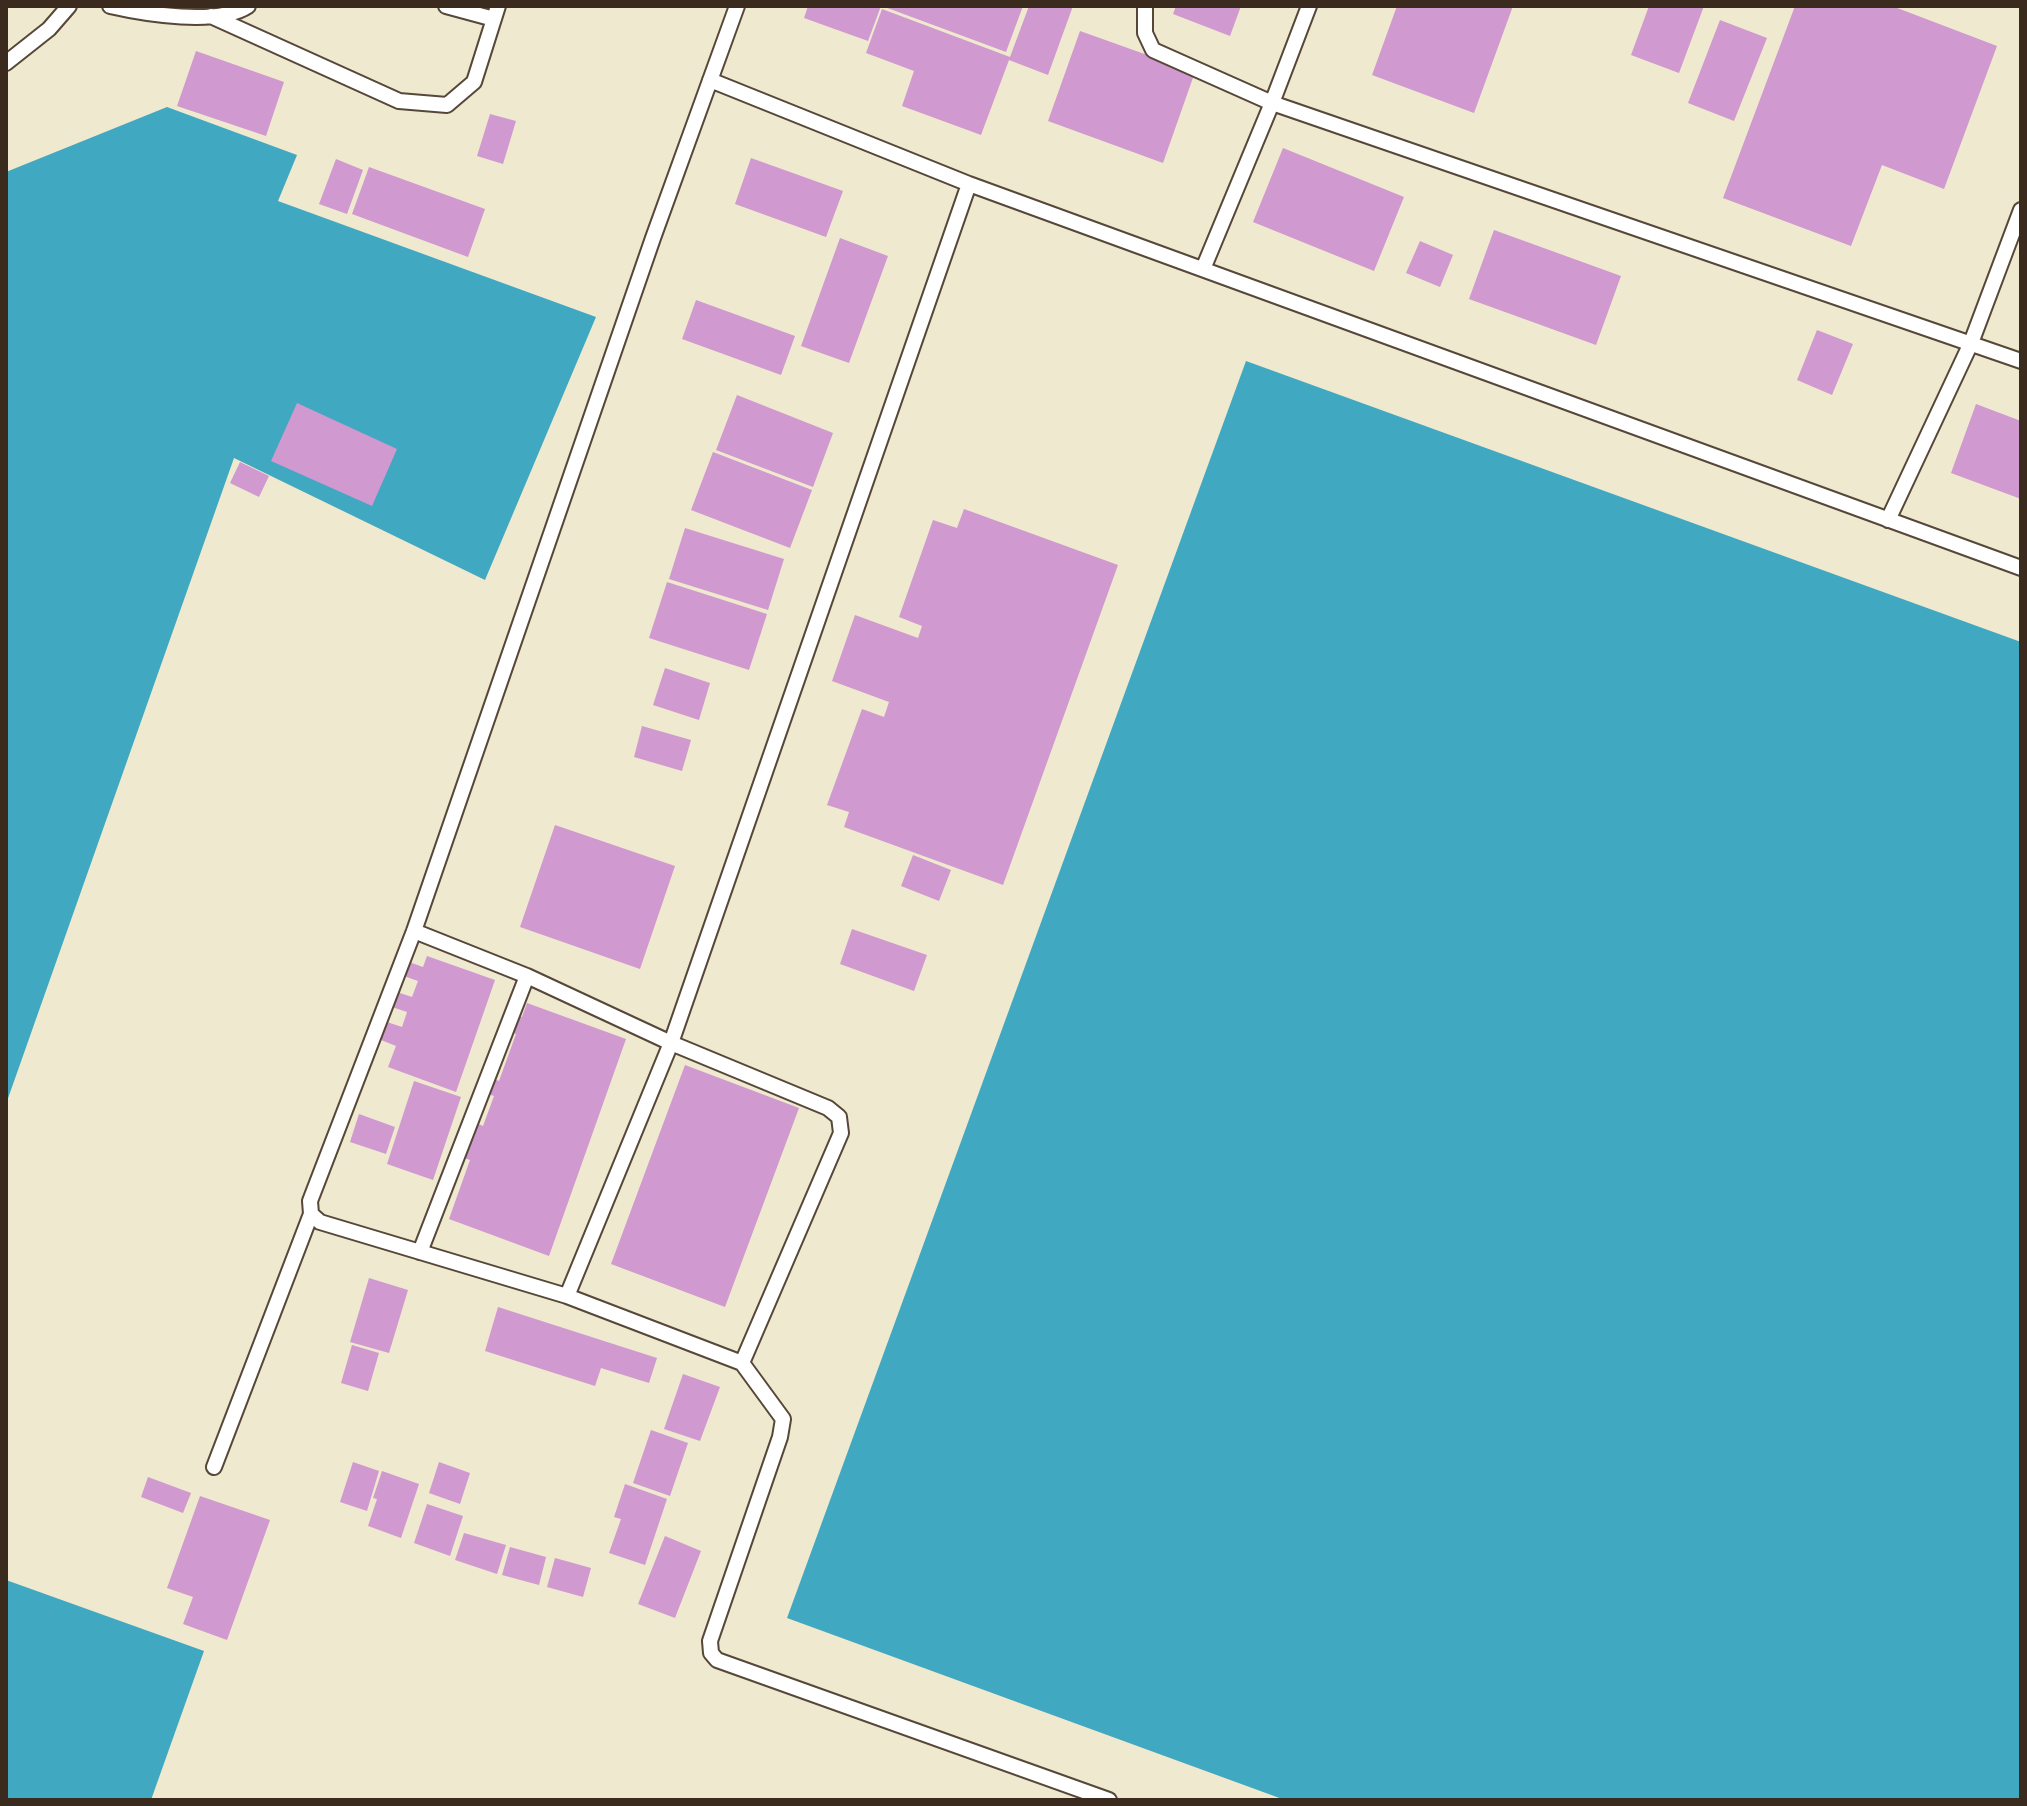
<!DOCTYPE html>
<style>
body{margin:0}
#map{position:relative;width:2027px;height:1806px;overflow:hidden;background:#efe9cf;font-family:"Balsamiq Sans",sans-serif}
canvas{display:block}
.frame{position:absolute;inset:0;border:8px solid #3b2a1e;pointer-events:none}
</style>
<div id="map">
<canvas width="2027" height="1806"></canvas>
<div class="frame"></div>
</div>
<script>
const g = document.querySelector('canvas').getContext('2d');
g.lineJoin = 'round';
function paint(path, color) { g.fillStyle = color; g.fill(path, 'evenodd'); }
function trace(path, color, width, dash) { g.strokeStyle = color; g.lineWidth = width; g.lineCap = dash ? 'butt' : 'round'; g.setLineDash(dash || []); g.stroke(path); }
const water = new Path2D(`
 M167,107L297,155L278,201L596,317L485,580L234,458L6,1104V172Z
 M1246,361L2021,642V1800H1285L787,1618Z
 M6,1580L204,1651L151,1800H6Z`);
const building = new Path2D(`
 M808,6H881L868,41L804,18Z
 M882,6H1023L1006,52Z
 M1029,6H1073L1048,75L1009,60L981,135L902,106L914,71L866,53L882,9L1010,57Z
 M1176,6H1241L1230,36L1173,14Z
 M1397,6H1513L1474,113L1372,75Z
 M1649,6H1704L1679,73L1631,55Z
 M1795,6H1892L1997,46L1944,189L1882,165L1851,246L1723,198Z
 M1720,20L1767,38L1734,121L1688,103Z
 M1080,31L1195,72L1163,163L1048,121Z
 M196,51L284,82L266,136L177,106Z
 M490,114L516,121L503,164L477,156Z
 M1283,148L1404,197L1374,271L1253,222Z
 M751,158L843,191L826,237L735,204Z
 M336,159L363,170L347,214L319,204Z
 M369,167L485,209L468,257L352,214Z
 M1494,230L1621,276L1596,345L1469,299Z
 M840,238L888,256L849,363L801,346Z
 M1420,241L1453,255L1440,287L1406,273Z
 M696,300L795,336L781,375L682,339Z
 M1817,330L1853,344L1832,395L1797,380Z
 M737,395L833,433L813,487L716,450Z
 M297,403L397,449L372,506L271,461Z
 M1976,404L2021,421V499L1951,473Z
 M713,452L812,490L790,548L691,510Z
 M240,462L269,476L259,497L230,483Z
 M964,509L1118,565L1003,885L844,827L849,812L827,805L862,709L884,717L889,702L832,681L855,615L918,638L922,626L899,617L933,520L957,528Z
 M685,528L784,559L768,610L669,579Z
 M667,582L767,614L749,670L649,638Z
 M665,668L710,683L699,720L653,705Z
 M642,726L691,740L682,771L634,757Z
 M555,825L675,866L640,969L520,927Z
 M913,855L951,870L939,901L901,886Z
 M852,929L927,955L914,991L840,964Z
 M427,956L495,980L456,1092L388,1067L396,1046L381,1040L387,1022L402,1027L407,1012L392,1007L397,992L412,997L418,981L404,976L409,962L423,967Z
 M527,1003L626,1039L549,1256L449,1219L470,1160L461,1157L474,1122L483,1126L494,1096L485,1093L490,1077L499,1081L516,1034L508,1031L514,1015L522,1017Z
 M685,1065L799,1108L725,1307L611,1264Z
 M414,1081L461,1097L433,1180L387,1164Z
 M359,1114L395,1127L386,1154L350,1142Z
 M369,1278L408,1290L389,1353L350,1342Z
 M498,1307L657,1358L649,1383L601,1368L595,1386L485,1351Z
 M352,1345L379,1353L368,1391L341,1383Z
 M683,1374L720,1387L700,1441L664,1429Z
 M651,1430L688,1443L670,1496L633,1483Z
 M353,1462L379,1471L367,1511L340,1502Z
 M439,1462L470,1473L460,1504L429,1493Z
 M382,1471L419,1484L401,1538L368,1526L377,1499L373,1498Z
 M148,1477L191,1493L183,1513L141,1497Z
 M625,1484L667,1499L645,1565L609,1553L621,1519L614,1517Z
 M200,1496L270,1520L227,1640L183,1624L193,1597L167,1588Z
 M427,1504L463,1516L450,1556L414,1543Z
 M464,1533L506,1545L497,1574L455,1560Z
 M665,1536L701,1551L675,1618L638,1604Z
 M510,1547L546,1557L539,1585L502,1575Z
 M555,1558L591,1568L583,1597L547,1587Z`);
const lane = new Path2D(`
 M110,6C145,14 218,26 248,6
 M446,6L494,19
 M1145,6V33L1153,50L1272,103L2021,361
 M211,16L399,101L447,105L474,82L498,6
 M6,63L49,29L69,6
 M710,80L969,184L2021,568
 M1203,269L1272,103L1309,6
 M1888,520L1971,343L2021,210
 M414,931L527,976L671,1043L828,1108L839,1117L841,1133L742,1363L567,1296
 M311,1214L320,1222L567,1296L671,1043L969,184
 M420,1252L527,976
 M742,1363L783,1419L780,1437L710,1641L711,1653L717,1660L1109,1800
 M214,1467L311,1214L310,1201L414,931L653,238L737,6`);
paint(water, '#41a8c1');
paint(building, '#d099cf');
trace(lane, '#564739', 18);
trace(lane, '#fff', 14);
</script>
